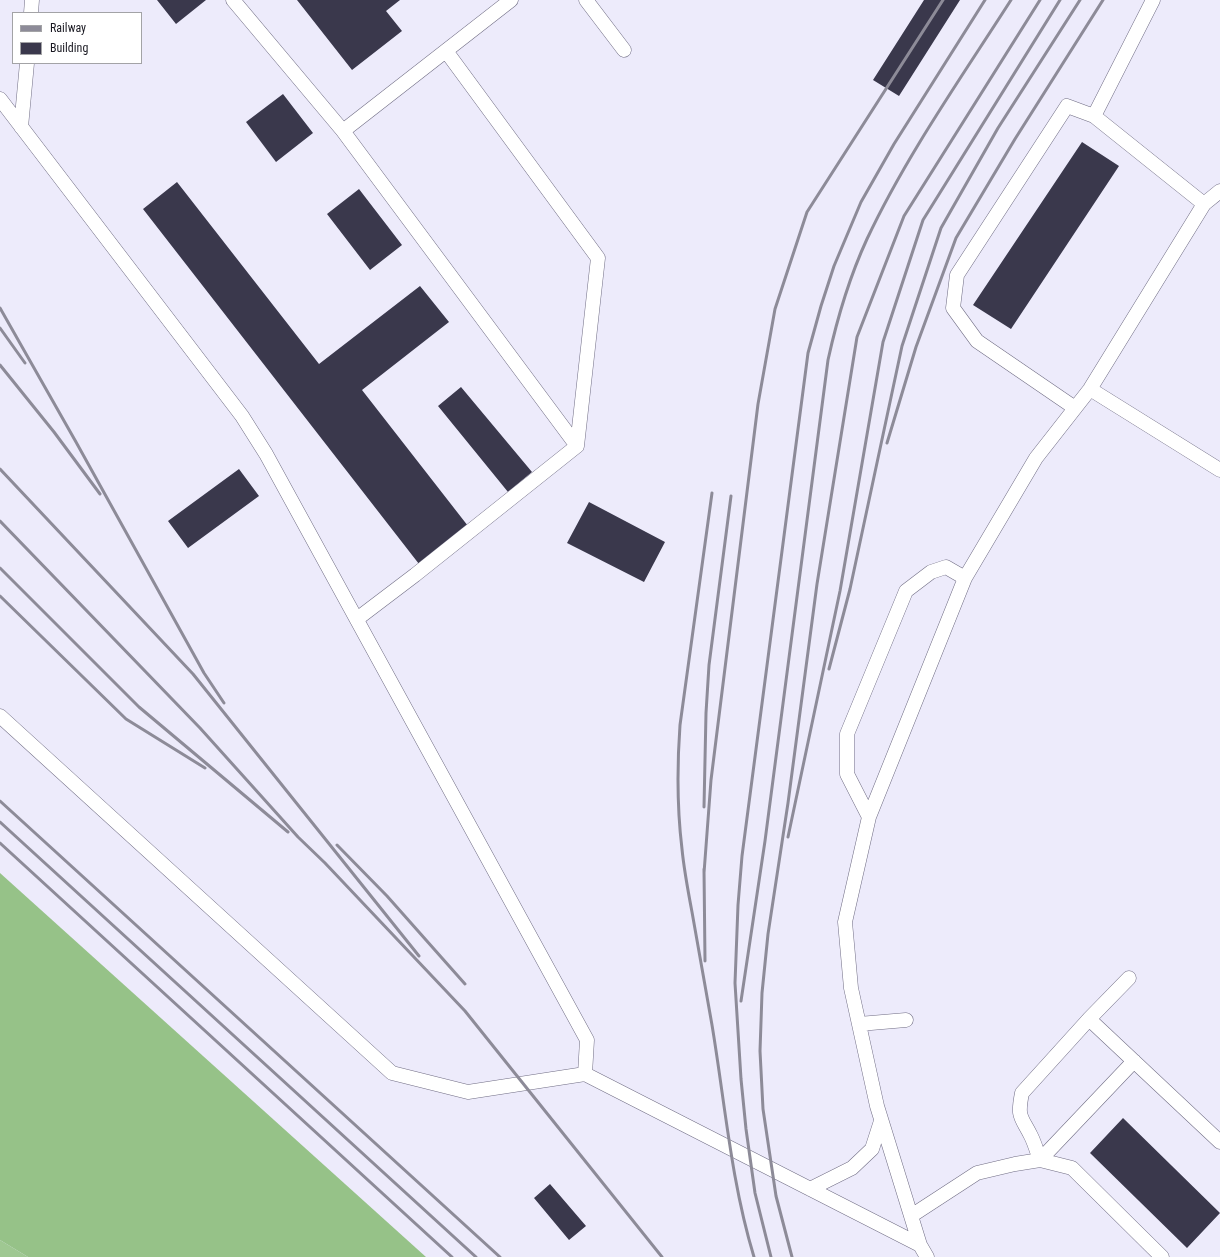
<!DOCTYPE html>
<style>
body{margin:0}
#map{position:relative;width:1220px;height:1257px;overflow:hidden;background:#edebfb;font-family:"Roboto Condensed",sans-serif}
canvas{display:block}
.legend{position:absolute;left:12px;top:12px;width:130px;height:52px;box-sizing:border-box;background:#fff;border:1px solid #a3a3a6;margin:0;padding:5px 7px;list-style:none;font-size:12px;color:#191821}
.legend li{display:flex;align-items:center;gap:8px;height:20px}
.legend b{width:20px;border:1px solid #a3a3a6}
</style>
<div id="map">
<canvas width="1220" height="1257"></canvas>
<ul class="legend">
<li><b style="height:5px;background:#8d8b98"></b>Railway</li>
<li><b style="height:11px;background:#3a384c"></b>Building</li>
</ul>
</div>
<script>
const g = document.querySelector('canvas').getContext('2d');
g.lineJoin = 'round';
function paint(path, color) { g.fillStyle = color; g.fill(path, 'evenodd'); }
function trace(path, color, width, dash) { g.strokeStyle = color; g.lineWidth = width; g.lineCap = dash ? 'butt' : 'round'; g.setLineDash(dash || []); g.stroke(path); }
const green = new Path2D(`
 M0,1240L28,1257H0Z`);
const forest = new Path2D(`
 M0,873L426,1257H28L0,1240Z`);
const building = new Path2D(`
 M157,0H206L176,24Z
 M297,0H400L386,11L402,31L352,70Z
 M924,0H960L899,96L873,80Z
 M283,94L313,133L276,162L246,122Z
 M1082,142L1119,166L1011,329L973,305Z
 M177,182L319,364L420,286L449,322L362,390L468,526L419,564L143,209Z
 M359,189L402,245L370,270L327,214Z
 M461,387L532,472L508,492L438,406Z
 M239,469L259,496L188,548L168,521Z
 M589,502L665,542L644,582L567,543Z
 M1123,1118L1220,1213L1187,1248L1090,1153Z
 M550,1184L586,1226L569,1240L534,1198Z`);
const service = new Path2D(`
 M233,0L343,131L511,0
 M586,0L624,50
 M31,13L32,0
 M446,51L598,258L577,446
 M0,99L242,416L266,454L587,1040L585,1074
 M1094,116L1153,0
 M21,127L27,63
 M343,131L577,446L415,575L357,619
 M1090,389L1220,470
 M1075,408L977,341L953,308L957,275L1067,106L1094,116L1204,204
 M0,716L392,1073L468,1092L585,1074L920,1245L927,1257
 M869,817L847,774V734L906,591L931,572L946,567L965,578
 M1129,978L1089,1019L1022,1093C1017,1118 1021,1116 1031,1136C1035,1144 1037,1152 1040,1160L1134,1061
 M1089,1019L1220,1142
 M859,1024L906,1020
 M810,1189L852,1168L872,1149L881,1121
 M911,1216L977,1173L1015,1164L1040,1160L1072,1168L1162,1257
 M920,1245L877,1106L851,988L845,922L869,817L965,578L1036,458L1090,389L1204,204L1220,191`);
const rail = new Path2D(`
 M0,308L76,442L204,673L224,703
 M0,328L25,363
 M0,365L54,432L100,494
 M887,443L916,347L956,238L1015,139L1103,0
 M0,469L193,674L419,956
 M712,493L680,725C677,767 677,808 682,849C684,870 688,891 692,912C699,950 705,987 712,1025C725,1103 731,1181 754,1257
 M0,521L200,728L298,837L325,863L465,1011L662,1257
 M0,568L139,707L288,832
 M0,596L126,719L205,768
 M829,669L850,589L902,346L941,228L998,128L1080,0
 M0,801L500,1257
 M704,807L706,713L709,665L731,496
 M0,822L476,1257
 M788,837L840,591L883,342L923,220L1060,0
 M0,843L452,1257
 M337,845L387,896L465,984
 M704,869L705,961
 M704,873L711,780L758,404L775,309L807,212L943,0
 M741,1001L765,841L828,360C837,319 849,278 867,239C906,156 961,78 1011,0
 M771,1257L755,1193L746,1129L741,1079L735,983L738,905L742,856L808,353L821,306L834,266L861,202L894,144L985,0
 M792,1257L776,1196L763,1109L760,1051L762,993L768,934L788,803L817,584L857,337L904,216L1040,0`);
paint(green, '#9fc892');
paint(forest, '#96c288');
paint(building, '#3a384c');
trace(service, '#706d84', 15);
trace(service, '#fff', 14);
trace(rail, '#8d8b98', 3);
</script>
